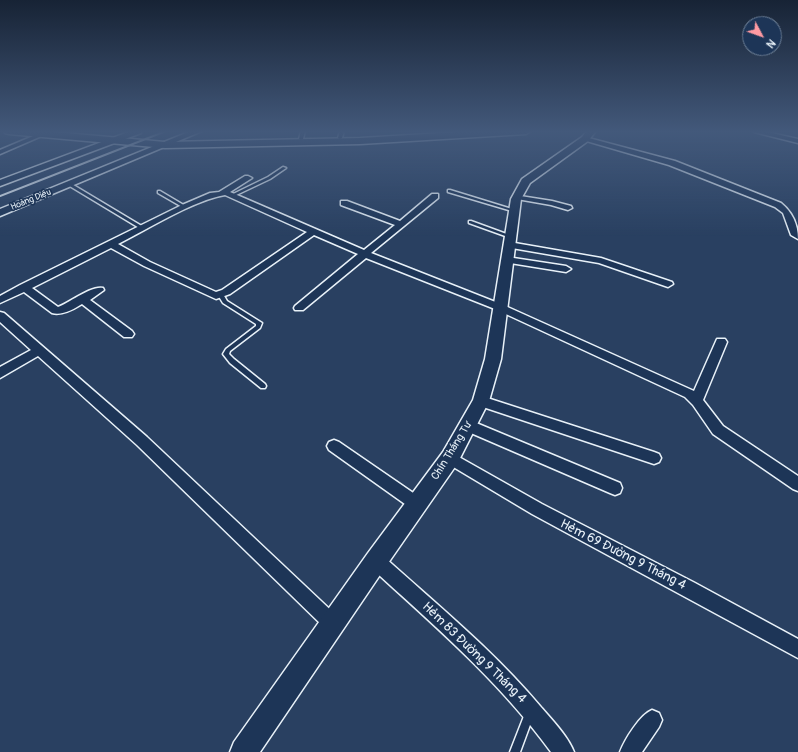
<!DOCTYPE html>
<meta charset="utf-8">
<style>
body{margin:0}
#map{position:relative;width:798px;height:752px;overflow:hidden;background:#294061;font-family:Pangolin,sans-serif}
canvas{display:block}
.north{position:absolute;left:742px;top:16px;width:40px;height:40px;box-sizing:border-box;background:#1d3557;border:1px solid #6e8097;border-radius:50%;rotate:131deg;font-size:11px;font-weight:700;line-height:16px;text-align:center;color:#e8f1f8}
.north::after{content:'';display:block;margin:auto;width:14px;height:18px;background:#ff9aa2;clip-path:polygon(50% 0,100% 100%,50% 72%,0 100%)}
</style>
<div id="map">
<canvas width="798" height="752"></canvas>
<div class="north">N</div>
</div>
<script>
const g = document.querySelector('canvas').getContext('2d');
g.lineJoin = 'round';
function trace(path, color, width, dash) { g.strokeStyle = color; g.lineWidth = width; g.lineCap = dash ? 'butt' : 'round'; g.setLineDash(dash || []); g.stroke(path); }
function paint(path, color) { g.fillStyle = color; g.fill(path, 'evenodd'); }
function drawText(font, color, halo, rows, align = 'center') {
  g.font = font + ' Pangolin,sans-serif'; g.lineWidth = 3.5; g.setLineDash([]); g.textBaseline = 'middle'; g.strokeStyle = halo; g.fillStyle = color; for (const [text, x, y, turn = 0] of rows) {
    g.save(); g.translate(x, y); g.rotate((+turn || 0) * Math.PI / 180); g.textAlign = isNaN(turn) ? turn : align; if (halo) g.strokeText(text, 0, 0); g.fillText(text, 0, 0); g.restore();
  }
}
const service = new Path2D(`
 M301,131H305L303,139L301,140L299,139Z
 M340,131H344L342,138L340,139L338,138Z
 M283,167L286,168L270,179L232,197L229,196L268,177Z
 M68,183H70L145,228L141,229L68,185Z
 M448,190H450L515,210L512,211L448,192Z
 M158,191H160L187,207L184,208L158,193Z
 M469,221H471L512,236V237H508L469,223Z
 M221,293L223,294L227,301L262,323L260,328L230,351L229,354L234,359L265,384L266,386L265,388H261L230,363L223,354L226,349L256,326V324L223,303L218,295Z
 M529,709L532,711L534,714L520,752H510L526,711Z`);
const minor = new Path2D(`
 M45,131H53L0,154V150Z
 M753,131H763L798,139V143L754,132Z
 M585,137L675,161L781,203C792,212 798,224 798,239L791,235L783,213L775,207L669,165L583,140V138Z
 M245,176H248L252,178L230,192L364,250L395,225L341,205V201H347L400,221L432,194H438V198L371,253L503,305L694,391L717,339H725L727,342L703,400L723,426L798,476V491L793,489L713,434L693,405L685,397L495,309L366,258L303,310H295L294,308L295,306L358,254L314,235L230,294L216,299L144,266L111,248L32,288L58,307C69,303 92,285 103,288L104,290L90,300L132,331L134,334L132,337H124L82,304C74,309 62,316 52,313L24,292L0,303V296L20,285L182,205L210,193L219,192ZM225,195L307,232L222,290L216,292L150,262L118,244C148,229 194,200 225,195Z
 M514,195L552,201L571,206L572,208L568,210L551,205L517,199H514Z
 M509,242L601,258L672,282L673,284L668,287L599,263L506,247L504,245Z
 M507,257L566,266L571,269L566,272L504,262L502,260L504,258Z
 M0,312L4,313L147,437L338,617L341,623L338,629L332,632L326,629L137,445L38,356L0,378V367L31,350L0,322Z
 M481,396L654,452L659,454L661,458L659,462L654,464L477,405L475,401L477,397Z
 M469,420L620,483L622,488L620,493L615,495L610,493L464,430L462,426L464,422Z
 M334,440L339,442L422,499L424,504L422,509L417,511L412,509L329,450L327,446L329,442Z
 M450,452L542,504L695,583L798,639V658L532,514L445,462L443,458L445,454Z
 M376,553L382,555C436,604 493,650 540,706C552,720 567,735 574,752H551C500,682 434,625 370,567L368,561L370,555Z
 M652,710L659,713L662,720L659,727L642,752H620C625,739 640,715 652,710Z`);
const tertiary = new Path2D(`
 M131,131H142L141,133L0,186V180Z
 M191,131H202L0,216V209Z
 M587,131H596L588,141L530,183L521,199L501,359L489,401L457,464L384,569L260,752H230L234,742L368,553L443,452L473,400L485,359L511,199L522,179L582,137Z`);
const primary = new Path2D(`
 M4,131H43L165,142L360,138L475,131H531L526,134L360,144L165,148L9,134L5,133Z`);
const rail = new Path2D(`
 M0,196L166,131`);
const farStreetnames = [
 ["Hoàng Diệu",31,200,-22]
];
const streetNames = [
 ["Chín Tháng Tư",452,451,-58]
];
const nearStreetnames = [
 ["Hẻm 69 Đường 9 Tháng 4",623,555,27],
 ["Hẻm 83 Đường 9 Tháng 4",474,653,44]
];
trace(service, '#e8f1f8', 3);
trace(minor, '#e8f1f8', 3);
trace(tertiary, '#e8f1f8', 3);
trace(primary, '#e8f1f8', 3);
paint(service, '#1d3557');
paint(minor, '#1d3557');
paint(tertiary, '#1d3557');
paint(primary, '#1d3557');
trace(rail, '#e8f1f8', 2);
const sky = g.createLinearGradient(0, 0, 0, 236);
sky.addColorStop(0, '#172335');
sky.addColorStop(0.56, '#43597b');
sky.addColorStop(1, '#43597b00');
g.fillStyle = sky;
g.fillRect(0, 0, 798, 236);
drawText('9px', '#e8f1f8', '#1d3557', farStreetnames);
drawText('11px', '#e8f1f8', '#1d3557', streetNames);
drawText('13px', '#e8f1f8', '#1d3557', nearStreetnames);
</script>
